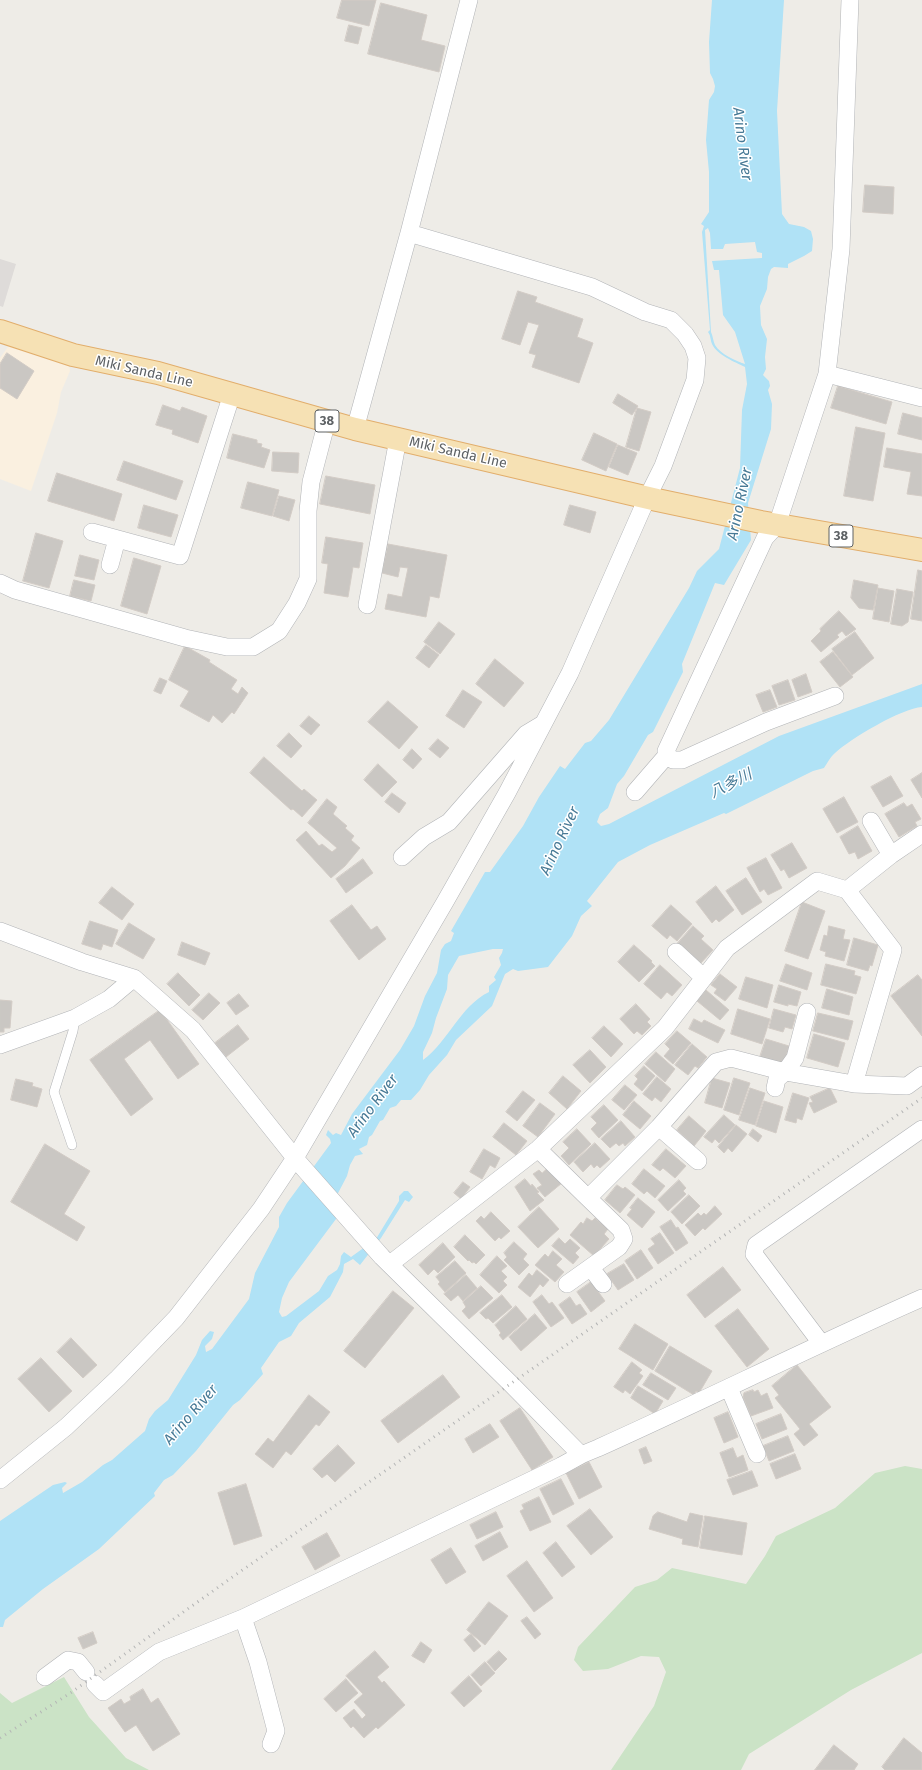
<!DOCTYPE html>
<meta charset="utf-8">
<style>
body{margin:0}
canvas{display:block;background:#eeece7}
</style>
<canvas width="922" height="1770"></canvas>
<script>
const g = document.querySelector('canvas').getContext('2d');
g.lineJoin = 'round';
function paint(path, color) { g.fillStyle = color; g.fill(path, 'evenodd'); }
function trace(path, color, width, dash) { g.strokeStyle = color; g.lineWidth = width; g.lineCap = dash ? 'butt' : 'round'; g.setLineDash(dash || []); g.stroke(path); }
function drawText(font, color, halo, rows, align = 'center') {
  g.font = font + ' "Fira Sans","Noto Sans JP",sans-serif'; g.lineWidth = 3; g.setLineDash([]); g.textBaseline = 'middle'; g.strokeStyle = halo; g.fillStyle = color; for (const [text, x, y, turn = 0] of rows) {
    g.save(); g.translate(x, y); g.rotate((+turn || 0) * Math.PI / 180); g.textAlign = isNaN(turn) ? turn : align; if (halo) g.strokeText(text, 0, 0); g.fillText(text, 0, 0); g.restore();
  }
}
const commercial = new Path2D(`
 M10,344L69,362L70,371L61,392L57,413L31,491L0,479V358Z`);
const industrial = new Path2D(`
 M0,259L16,264L3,307L0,306Z`);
const green = new Path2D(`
 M905,1466L922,1469V1653L851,1690L749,1754L741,1770H611L654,1706L666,1672L659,1657L641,1656L608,1669L583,1671L574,1660L578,1647L635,1587L657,1580L672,1568L746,1584L765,1556L776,1536L835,1508L875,1473Z
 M64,1677L89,1717L126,1758L149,1770H0V1693L12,1703Z`);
const water = new Path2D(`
 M712,0H784L777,111L782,214L789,224L804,227L811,231L813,239L812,251L804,256L788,264V268L774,267L771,269L768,277L767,289L760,306L761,325L767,339L765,357L766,369L763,375L769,381L770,386L768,390L772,404L771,429L748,503L751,540L724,585L715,583L682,664L683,672L653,732L648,735L624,776L617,784L608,808L600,814L597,822L601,826L609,824L779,736L922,684V707C902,708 850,739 835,753C830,757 827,764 824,768L813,771L726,814L724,813L650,845L618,862L587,901L592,906L581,916L572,936L548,967L518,971L513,969L505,974L492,1006L456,1040L447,1055L429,1075L420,1090L411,1100H401L396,1106L390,1108L383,1120L380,1121L372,1135L369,1137L367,1145L359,1149L363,1154L355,1156L350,1165L347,1176L336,1197V1219L289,1282L282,1298L279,1312L282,1317L286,1316L319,1291L328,1276L337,1270L340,1264L341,1256L344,1252L351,1257L376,1239L399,1201V1196L404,1191H408L413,1197L409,1202L405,1200L381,1238L360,1265L353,1259L344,1264L343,1272L330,1297L299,1323L291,1336L279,1342L261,1368L263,1374L240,1400L233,1405L196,1451L173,1475L164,1480L154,1493L155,1496L99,1549L43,1589L5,1620L3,1627H0V1521L53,1485L65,1482L67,1483L62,1488L63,1493L82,1482L103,1465L112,1460L145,1431L149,1419L155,1411L168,1400L196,1355L202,1340L210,1331L214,1332L212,1339L205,1346L206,1352L212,1349L249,1299L255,1273L279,1227V1217L287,1203L331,1143L330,1139L326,1135L328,1130L333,1135L336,1133L341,1135L352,1114L400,1050L414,1026L425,996L437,973L441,950L445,944L451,941L454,933L451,931L485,872H490L523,826L539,797L560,766L565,769L585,743L591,741L609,720L689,588L697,571L719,549L740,468L742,410L747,384L745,367C735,362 717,355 712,344C710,339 711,336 708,332L710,330L702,232L704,226L701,224L709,212V172L706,140L709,100L714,92L715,86L713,79L710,73L709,42ZM708,228L710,233L711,249H723L725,244L755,242L757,252L762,253V258L712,261L714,270H719L723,315L735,332L745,364C736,361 720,354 715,345C713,341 713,336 711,332L705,230ZM493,949H503L502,953L499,958L501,965L494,977L496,980L489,986V992C460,1006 448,1042 423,1060V1052L432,1033L436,1018L447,989L448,975L459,956Z`);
const building = new Path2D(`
 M342,0H376L369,26L337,18Z
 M381,3L427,15L421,40L445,46L439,72L368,54Z
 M349,25L362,28L358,44L345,41Z
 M865,185L894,187L893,214L863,212Z
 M518,291L537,297L535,302L583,319L577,337L593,343L579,383L532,367L536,355L529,353L539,325L528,322L520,345L502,339Z
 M7,353L34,371L17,399L0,388V364Z
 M838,386L892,402L886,424L831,408Z
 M618,394L638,406L632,415L613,403Z
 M163,405L180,411L182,407L207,416L198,443L172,434L173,430L156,425Z
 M637,408L651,412L639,451L626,447Z
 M903,413L922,418V440L898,434Z
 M856,427L885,433L873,501L844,496Z
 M594,433L617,444L606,471L582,460Z
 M233,434L257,440V443L262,444L261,447L270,450L264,468L227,458Z
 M618,445L637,453L628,475L609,467Z
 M887,448L922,454V496L907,494L911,472L884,467Z
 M273,452L299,453L298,473L272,471Z
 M124,461L183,481L176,500L117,480Z
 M57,473L122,494L114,521L48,501Z
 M326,476L375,485L370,514L320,504Z
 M248,482L279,490L272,516L241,508Z
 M279,496L295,500L289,521L273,516Z
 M144,505L178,515L171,537L138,528Z
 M570,505L596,512L590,533L564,525Z
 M36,533L63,541L49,588L23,581Z
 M326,537L363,543L359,568L353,567L348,597L324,593L328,564L322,563Z
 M388,544L447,555L439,598L430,596L426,617L385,609L388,594L402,597L408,568L400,567L398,577L382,573Z
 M80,555L99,560L94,580L75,576Z
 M134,558L161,566L147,614L121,606Z
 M918,570L922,571V621L911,619Z
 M74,580L95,585L91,601L70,596Z
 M854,580L878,585L873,610L859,608L851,598Z
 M878,588L894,591L889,622L873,619Z
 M897,589L913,592L908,622L902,626L891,624Z
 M839,611L856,629L846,636L842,631L837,635L839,637L821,652L811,641L821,631L820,629Z
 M439,622L455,634L440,654L424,642Z
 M855,632L874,658L852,675L832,649Z
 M426,645L439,655L429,668L416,658Z
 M185,646L210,660L209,662L237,680L231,689L238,694L242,687L248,693L234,714L232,712L222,723L213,715L209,722L180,706L189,691L169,680Z
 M833,652L853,677L840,687L820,662Z
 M495,659L524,683L504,707L476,684Z
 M806,674L812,692L798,697L792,680Z
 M160,678L167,681L161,694L154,691Z
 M788,680L795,700L779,705L772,686Z
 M463,690L482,702L464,728L446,716Z
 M770,690L777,707L763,712L756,695Z
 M388,701L418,727L399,749L368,722Z
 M309,716L320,725L311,735L300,726Z
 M289,733L302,746L291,758L277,746Z
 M438,739L449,748L440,758L429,749Z
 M412,749L422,759L413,769L403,760Z
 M264,757L302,791L304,789L317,800L302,817L293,809L291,810L250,773Z
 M378,764L397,782L382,797L364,780Z
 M922,773V798L911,780Z
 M891,776L903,796L883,807L871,787Z
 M392,793L406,803L399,813L385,802Z
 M844,797L858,822L837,833L823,809Z
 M327,799L337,807L333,814L347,826L345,828L354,836L351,840L360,848L345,866L331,878L296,840L306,831L319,846L322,844L332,852L337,848L308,823Z
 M904,803L907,807L912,804L921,819L915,822L917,826L899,837L885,814Z
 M858,826L872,851L858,859L855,852L849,854L840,837Z
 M792,843L807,868L789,878L784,869L781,871L771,855Z
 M766,858L782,888L768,895L764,889L760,892L747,868Z
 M363,859L373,873L346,893L336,879Z
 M746,878L762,902L742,915L726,891Z
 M716,886L734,910L719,922L716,919L712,923L696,902Z
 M112,887L134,904L122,920L99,903Z
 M802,902L825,911L808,959L785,951Z
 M352,905L371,930L377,926L386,939L359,960L330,921Z
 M671,905L692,924L677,941L670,935L667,939L652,926Z
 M90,921L118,930L112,947L103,944L101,950L82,944Z
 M129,923L155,939L143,959L116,944Z
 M693,926L704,936L701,939L713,950L700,964L677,944Z
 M829,926L845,930L843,939L850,940L844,961L825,956L826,952L820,950L824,935L827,936Z
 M854,938L878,945L872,966L870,965L868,971L847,965Z
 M182,942L210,953L205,965L178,955Z
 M634,945L652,961L651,962L655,966L639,982L618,962Z
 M786,964L812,973L807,990L780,981Z
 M826,964L855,971L854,975L861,977L856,994L821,985Z
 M660,965L682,985L672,996L667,992L661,999L644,984Z
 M178,973L200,995L189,1006L167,984Z
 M720,974L737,987L725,1001L714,993L717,989L711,985Z
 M918,975L922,980V1036L891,996Z
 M746,977L773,985L767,1008L739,999Z
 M779,985L801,992L797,1006L788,1004V1006L774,1002Z
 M827,989L853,997L849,1015L822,1008Z
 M706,990L729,1010L720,1020L697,1001Z
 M209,993L220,1003L203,1020L192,1010Z
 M239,994L249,1006L236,1015L227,1003Z
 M0,1000L12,1001L10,1028H4V1032H0Z
 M636,1004L650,1019L647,1022L651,1026L642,1035L637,1031L634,1034L620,1019Z
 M738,1009L770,1019L762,1044L731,1034Z
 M774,1009L796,1015L792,1029L785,1027L783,1032L769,1028Z
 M160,1010L199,1064L178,1079L150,1040L124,1059L153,1099L131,1116L90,1060Z
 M818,1013L853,1021L848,1040L813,1031Z
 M694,1019L702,1023L704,1020L725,1030L718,1043L689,1029Z
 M238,1025L249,1039L226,1057L215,1043Z
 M604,1026L623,1044L611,1057L592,1038Z
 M677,1031L691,1043L673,1064L664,1056L670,1049L665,1044Z
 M814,1034L845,1043L838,1067L807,1058Z
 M766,1039L789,1046L785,1061L780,1063L760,1057Z
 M692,1044L707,1057L698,1068L695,1066L688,1075L675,1065Z
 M590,1050L606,1067L590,1083L573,1065Z
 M656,1052L675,1069L665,1082L645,1064Z
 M644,1066L655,1076L642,1091L634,1084L638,1079L635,1076Z
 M563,1076L581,1091L567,1109L549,1093Z
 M657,1077L671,1089L661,1102L655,1097L652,1101L643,1094Z
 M712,1078L730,1083L722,1108L705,1103Z
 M734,1078L750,1083L739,1115L724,1110Z
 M16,1079L33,1083L32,1086L42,1089L37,1107L11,1100Z
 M625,1085L637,1095L624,1110L612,1100Z
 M750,1088L765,1093L755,1125L739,1120Z
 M830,1088L837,1102L814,1113L809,1103L813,1102L810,1097Z
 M523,1091L535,1100L517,1121L506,1112Z
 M793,1093L809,1098L802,1120L797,1118L796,1123L785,1120Z
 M634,1101L651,1116L640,1129L623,1115Z
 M764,1101L783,1107L776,1133L756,1126Z
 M540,1103L555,1114L538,1137L523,1126Z
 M604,1105L618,1120L599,1138L591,1129L597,1123L591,1117Z
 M724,1115L735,1125L719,1143L715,1139L712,1143L704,1137Z
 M689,1116L706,1131L694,1146L677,1130Z
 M621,1121L635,1137L625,1146L623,1143L619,1146L616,1143L610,1148L601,1139Z
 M504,1123L527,1141L516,1155L493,1137Z
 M736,1125L747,1134L732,1152L728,1148L724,1153L718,1147Z
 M577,1129L591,1144L569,1165L561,1156L569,1148L563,1142Z
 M753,1129L762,1136L758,1142L749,1135Z
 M595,1143L610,1159L600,1168L597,1165L594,1168L591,1164L583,1172L574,1162Z
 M45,1144L90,1171L64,1214L85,1227L77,1241L11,1202Z
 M484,1149L500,1158L495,1168L490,1165L482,1179L470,1172Z
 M666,1149L686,1166L675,1178L663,1168L660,1171L652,1165Z
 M549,1167L562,1183L545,1197L537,1188L542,1185L533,1174L539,1170L542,1173Z
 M644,1169L665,1186L655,1198L647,1191L644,1194L632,1184Z
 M525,1179L531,1186L532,1184L539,1192L537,1193L544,1200L530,1211L515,1187Z
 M679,1180L686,1188L683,1191L686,1194L668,1211L658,1200Z
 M463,1182L470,1187L461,1199L454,1193Z
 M617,1185L623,1189L625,1187L635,1195L620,1213L605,1200Z
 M689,1195L700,1206L682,1224L671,1212Z
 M638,1198L655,1212L642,1228L627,1215L632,1209L630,1208Z
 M715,1206L722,1214L705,1230L703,1228L695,1236L685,1225L698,1213L701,1216L704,1213L706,1215Z
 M539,1207L559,1229L538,1248L518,1227Z
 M491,1212L510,1231L501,1239L499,1237L495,1241L476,1221L481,1216L484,1219Z
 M587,1218L592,1221L595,1218L608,1229L604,1234L609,1239L594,1256L570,1235L581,1222L583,1224Z
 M671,1220L676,1228L678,1227L688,1243L676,1251L660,1227Z
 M660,1233L674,1253L658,1264L648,1249L655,1244L651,1239Z
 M465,1235L485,1255L476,1264L474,1262L472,1263L469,1260L468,1261L454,1247Z
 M559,1238L565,1244L570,1239L580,1248L575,1253L579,1257L573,1264L552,1246Z
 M514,1242L527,1254L523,1259L529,1265L519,1275L504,1260L507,1257L504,1253Z
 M443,1243L455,1257L438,1273L434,1269L428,1275L419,1265Z
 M641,1250L653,1268L637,1279L625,1261Z
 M553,1251L562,1259L556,1265L564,1272L555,1282L535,1265L545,1254L548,1257Z
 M497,1256L507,1266L501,1271L507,1277L503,1281L507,1285L499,1293L480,1275Z
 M455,1261L466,1273L445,1292L438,1284L440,1282L436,1277Z
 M624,1264L634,1280L618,1290L607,1274Z
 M723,1267L741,1290L705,1318L687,1295Z
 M537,1270L549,1280L543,1287L540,1284L530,1297L518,1287L529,1273L532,1276Z
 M466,1275L477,1288L463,1301L458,1295L451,1301L444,1294Z
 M591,1282L605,1301L591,1312L577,1292Z
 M481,1286L493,1298L469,1319L462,1311L466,1307L463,1302Z
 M393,1291L414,1308L365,1368L344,1351Z
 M502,1295L512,1307L493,1323L488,1318L486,1319L480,1313Z
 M542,1295L549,1304L552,1302L564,1318L551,1327L533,1302Z
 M570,1297L576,1306L580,1304L587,1314L572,1324L559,1305Z
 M516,1306L527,1319L503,1340L499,1335L501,1333L495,1325Z
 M738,1309L769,1349L747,1367L715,1326Z
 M535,1314L547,1328L521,1351L509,1337Z
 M635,1324L668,1344L653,1370L619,1349Z
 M71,1338L97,1365L83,1378L57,1352Z
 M670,1346L712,1371L699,1393L696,1391L694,1395L655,1371Z
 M41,1358L72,1391L49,1412L18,1379Z
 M632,1362L642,1370L639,1373L643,1376L630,1394L625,1390L623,1393L614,1387Z
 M797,1365L831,1407L809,1424L818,1435L804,1446L794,1434L800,1429L775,1398L779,1395L772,1386Z
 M651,1373L676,1388L668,1400L643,1385Z
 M443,1375L460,1397L398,1443L381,1421Z
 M638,1386L663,1401L655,1414L631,1398Z
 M753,1390L754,1392L758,1390L761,1396L767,1393L773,1408L751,1416L743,1397L744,1393Z
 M309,1395L330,1412L319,1426L316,1424L291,1455L286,1451L273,1468L255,1454L268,1438L273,1442Z
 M520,1408L553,1457L532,1470L500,1421Z
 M728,1412L738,1437L724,1443L714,1418Z
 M781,1414L787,1429L762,1439L756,1424Z
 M490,1424L499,1437L473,1453L465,1439Z
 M788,1436L794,1451L769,1461L763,1446Z
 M338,1445L355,1463L335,1482L327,1474L322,1478L313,1469Z
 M646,1447L652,1461L644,1464L639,1450Z
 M733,1448L737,1458L743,1455L748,1470L729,1477L720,1453Z
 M795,1454L801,1469L776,1479L770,1464Z
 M589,1462L602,1487L579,1499L566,1473Z
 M752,1471L758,1486L733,1495L727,1480Z
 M561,1479L574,1504L553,1515L540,1489Z
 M246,1484L262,1536L234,1545L218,1493Z
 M539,1497L551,1522L530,1531L520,1511L524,1509L522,1505Z
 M590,1509L613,1537L591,1555L567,1526Z
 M496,1512L503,1527L477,1539L470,1525Z
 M658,1512L687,1522L690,1513L703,1516L698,1547L682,1544L683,1539L649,1529L653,1516Z
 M705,1516L747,1523L742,1555L700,1548Z
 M500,1532L508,1547L483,1561L475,1546Z
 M327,1533L340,1556L315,1570L302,1547Z
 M556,1542L575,1567L562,1577L543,1553Z
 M451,1548L466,1572L446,1584L431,1560Z
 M527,1561L553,1598L534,1612L507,1576Z
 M489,1602L508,1616L485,1645L467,1630Z
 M527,1617L541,1634L535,1639L521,1621Z
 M93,1632L97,1643L83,1649L78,1638Z
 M471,1634L481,1646L474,1652L464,1640Z
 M421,1642L432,1650L424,1663L412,1656Z
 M375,1651L389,1667L377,1677L382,1683L384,1681L405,1705L378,1729L376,1727L364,1738L353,1726L351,1728L343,1718L354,1709L362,1719L366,1715L354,1702L363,1694L346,1676Z
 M499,1651L507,1659L495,1671L487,1662Z
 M485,1662L495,1673L481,1686L471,1675Z
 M469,1676L482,1691L464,1707L451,1693Z
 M346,1679L358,1693L336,1712L324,1699Z
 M143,1689L151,1703L158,1698L180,1734L153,1751L136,1725L125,1732L108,1708L121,1699L124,1704L131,1700L130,1697Z
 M904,1738L922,1753V1770H885L882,1767Z
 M834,1745L858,1764L854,1770H815Z`);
const service = new Path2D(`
 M72,1145L54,1092L73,1031L75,1018`);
const minor = new Path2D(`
 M827,374L922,398
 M355,429L409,233L469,0
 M92,532L180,556L232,394
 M110,565L117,539
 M0,583L15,590L185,638L227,647H253L279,631L297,603L308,579V511L311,482L327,421
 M367,605L398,439
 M835,696L766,722L682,760H673L667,755L666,751L765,538L777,525L827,374L841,249L850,0
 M635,792L667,755
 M871,821L891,855
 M402,857L424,837L449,822L526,734L541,725
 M847,890L891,855L922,834
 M0,931L82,962L134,978L193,1030L299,1163L382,1257L511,1384L581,1455
 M676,952L703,977
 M0,1045L75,1018L109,999L134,978
 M854,1084L907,1086L922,1075
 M775,1088L777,1079L785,1072L795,1058L807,1012
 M659,1127L698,1161
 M390,1264L538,1149L665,1028L727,948L817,881L847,890L893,950L854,1084L785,1072L731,1058L716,1062L659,1127L588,1198L538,1149
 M591,1268L603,1284
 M567,1284L619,1247L624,1239L621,1230L588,1198
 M821,1343L754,1254L756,1245L922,1129
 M729,1388L757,1454
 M0,1480L66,1427L118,1378L176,1318L261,1209L295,1158L445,902L507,793L570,673L647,498L663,466L695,380L697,358L693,346L685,334L671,320L645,312L592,287L409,233
 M45,1677L68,1660L78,1662L86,1672
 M95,1684L103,1692L159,1652L243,1618
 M271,1744L276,1731L258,1662L243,1618L561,1466L581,1455L598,1448C707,1399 813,1346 922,1298`);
const primary = new Path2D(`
 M0,331L73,355L158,373L355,429L657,500L761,522L922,550`);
const rail = new Path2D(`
 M0,1738L69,1694L231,1578L922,1098`);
const shields = [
 [327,421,24],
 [841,536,24]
];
const shieldNames = [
 ["38",327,421],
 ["38",841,536]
];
const streetNames = [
 ["Miki Sanda Line",144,372,13],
 ["Miki Sanda Line",458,453,13]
];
const waterNames = [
 ["Arino River",742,144,83],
 ["Arino River",740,504,-78],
 ["八多川",731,784,-27],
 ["Arino River",560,841,-65],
 ["Arino River",373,1106,-53],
 ["Arino River",191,1415,-49]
];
paint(commercial, '#faf0e0');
paint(industrial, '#dedbd9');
paint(green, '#cbe3c6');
paint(water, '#b0e2f6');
paint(building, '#cac7c3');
trace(building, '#d3ccc6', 1);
trace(service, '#b2b4b7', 10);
trace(minor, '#b2b4b7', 18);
trace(primary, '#e2ae6c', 24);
trace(service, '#fff', 9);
trace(minor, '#fff', 17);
trace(primary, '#f6e1b4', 22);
trace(rail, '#b4b5b5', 3, [1, 5]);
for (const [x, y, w] of shields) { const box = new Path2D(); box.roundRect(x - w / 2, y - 11, w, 22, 3); g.fillStyle = '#fff'; g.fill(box); trace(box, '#5e6265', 1); }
drawText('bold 13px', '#5e6265', null, shieldNames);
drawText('14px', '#5e6265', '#fff', streetNames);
drawText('italic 15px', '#477a96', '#fff', waterNames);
</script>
